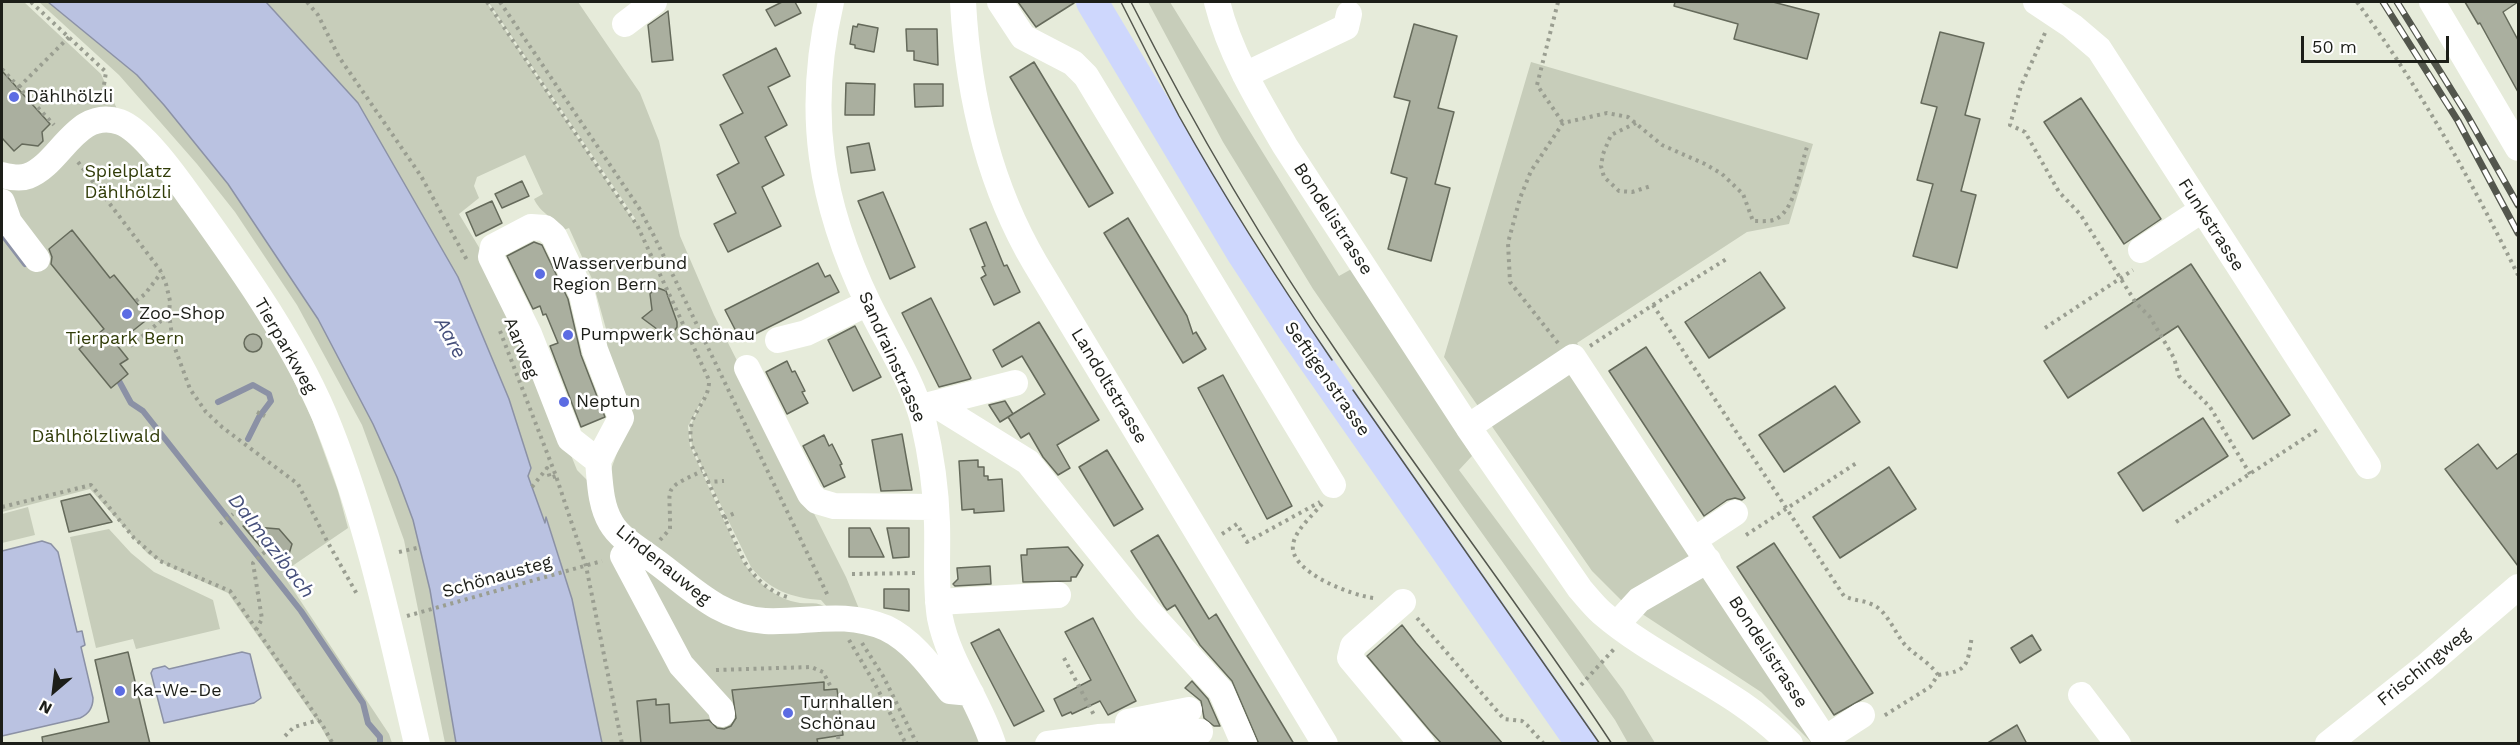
<!DOCTYPE html>
<meta charset="utf-8">
<style>
body{margin:0}
#map{position:relative;width:2520px;height:745px;overflow:hidden;background:#e6ebda;font-family:"Work Sans",sans-serif}
canvas{display:block}
.frame{position:absolute;inset:0;border:3px solid #1c1e18;pointer-events:none}
.north{position:absolute;left:24px;top:661px;width:60px;height:60px;-webkit-text-stroke:4px #fff;paint-order:stroke;rotate:208deg;font-size:16px;font-weight:700;line-height:24px;text-align:center;color:#1c1e18}
.north::after{content:'';display:block;margin:auto;width:21px;height:27px;background:#1c1e18;clip-path:polygon(50% 0,100% 100%,50% 72%,0 100%)}
.scale{position:absolute;left:2301px;top:36px;width:148px;height:27px;box-sizing:border-box;border:3px solid #1c1e18;border-top:0;padding-left:8px;font-size:18px;line-height:21px;white-space:nowrap;color:#1c1e18;-webkit-text-stroke:4px #fff;paint-order:stroke}
</style>
<div id="map">
<canvas width="2520" height="745"></canvas>
<div class="frame"></div>
<div class="north">N</div>
<div class="scale">50 m</div>
</div>
<script>
const g = document.querySelector('canvas').getContext('2d');
g.lineJoin = 'round';
function paint(path, color) { g.fillStyle = color; g.fill(path, 'evenodd'); }
function trace(path, color, width, dash) { g.strokeStyle = color; g.lineWidth = width; g.lineCap = dash ? 'butt' : 'round'; g.setLineDash(dash || []); g.stroke(path); }
function drawText(font, color, halo, rows, align = 'center') {
  g.font = font + ' "Work Sans",sans-serif'; g.lineWidth = 5; g.setLineDash([]); g.textBaseline = 'middle'; g.strokeStyle = halo; g.fillStyle = color; for (const [text, x, y, turn = 0] of rows) {
    g.save(); g.translate(x, y); g.rotate((+turn || 0) * Math.PI / 180); g.textAlign = isNaN(turn) ? turn : align; if (halo) g.strokeText(text, 0, 0); g.fillText(text, 0, 0); g.restore();
  }
}
const green = new Path2D(`
 M2,2H24L101,74L134,146L189,211L254,309L281,354L312,419L338,491L348,528L282,573L389,734L392,743H330L321,727L228,593L170,567L148,554L90,489L2,512Z
 M39,2H48L137,75L164,105L228,184L318,319L373,424L397,477L413,520L430,590L456,743H445L404,540L362,425L297,305L235,212L197,164L119,75Z
 M266,2H578L640,93L659,141L680,236L714,315L846,577L864,621L835,616L821,600C792,598 769,590 751,567L692,446L690,427L707,391L688,426L690,446L743,562C757,582 775,599 800,603C808,604 817,602 824,606C829,609 832,616 835,621C892,620 918,650 949,693L961,694L983,743H602L572,599L547,519L545,524L528,476L531,468L509,399L458,277L358,103ZM487,3H489L637,221L635,223ZM525,155L543,194L534,199C541,214 551,214 561,231L569,228L592,279L608,336L599,339L603,356L628,422L609,475L610,492L592,496L588,481L577,470L507,297L500,294L486,259L459,214L479,198L474,186L477,177Z
 M1148,2H1170L1339,276L1355,267L1472,456L1459,470L1623,690L1655,743H1628L1615,720L1462,505L1313,289L1223,142Z
 M1531,62L1813,144L1789,224L1747,232L1577,343L1838,743H1812L1761,692L1621,600L1592,571L1444,357Z
 M28,507L35,535L2,543V514Z
 M109,529L131,553L154,572L213,600L220,629L136,649L133,639L96,648L70,537Z`);
const water = new Path2D(`
 M48,2H266L358,103L458,277L509,399L531,468L528,476L545,523L546,517L572,599L602,743H456L430,590L413,520L397,477L373,424L318,319L228,184L164,105L137,75Z
 M42,541L51,544L58,552L77,632L82,631L85,645L81,647L93,698C93,707 89,714 80,718L2,736V551Z
 M242,652L250,654L261,698L254,703L164,723L151,673L153,669L165,666L169,669Z`);
const stream = new Path2D(`
 M2,234L25,264
 M119,381L131,403L143,411L301,611L363,703L368,723L380,737V744
 M218,402L253,385L269,394L271,401L259,417L248,439`);
const building = new Path2D(`
 M782,2H795L801,13L775,26L766,10Z
 M1018,2H1074V3L1036,27Z
 M1675,2H1773L1819,14L1807,59L1734,39L1738,24L1674,6Z
 M2465,2H2518L2503,12L2518,40V92L2480,23L2478,24Z
 M668,11L673,60L652,62L648,25Z
 M858,24L878,28L874,52L855,48V45L850,44L853,26L857,27Z
 M1414,24L1457,36L1438,108L1454,112L1435,184L1450,188L1431,261L1388,249L1407,178L1391,173L1410,101L1394,97Z
 M906,29H937L938,65L914,60V51H907Z
 M1940,32L1984,43L1965,115L1980,119L1961,191L1976,195L1957,268L1913,256L1933,184L1917,180L1937,107L1921,103Z
 M776,48L790,76L768,87L787,125L765,137L784,175L762,187L781,226L728,252L714,224L736,213L717,175L739,163L720,125L743,113L723,75Z
 M1034,62L1113,193L1089,207L1010,77Z
 M2,71L50,124L42,132L43,141L38,146L22,144L14,151L2,138Z
 M846,83L875,84L874,115H845Z
 M914,84H943V106L915,107Z
 M2081,98L2161,219L2124,244L2044,122Z
 M869,143L875,170L851,173L847,147Z
 M522,181L529,196L502,208L495,194Z
 M883,192L915,267L890,279L858,201Z
 M492,201L502,223L476,236L466,213Z
 M1128,218L1187,316L1193,334L1196,332L1206,349L1183,363L1104,233Z
 M986,222L1004,266L1007,265L1020,292L994,305L981,278L986,275L982,267L985,266L970,229Z
 M72,230L110,278L114,275L149,318L116,344L128,359L120,364L128,374L111,388L79,349L104,329L51,264L52,257L49,249Z
 M534,242L542,245L568,299L581,355L605,417L581,427L550,346L558,343L546,314L543,315L540,306L533,309L507,256Z
 M818,263L825,277L830,275L839,292L741,341L725,310Z
 M2191,264L2290,415L2253,439L2178,326L2068,398L2044,361Z
 M1760,272L1785,308L1709,358L1685,322Z
 M658,288L666,291L677,322V327L669,338L642,318L652,310L650,294L654,289Z
 M931,298L971,378L970,379L939,387L902,313Z
 M1039,322L1099,420L1057,445L1070,468L1058,475L1043,457L1029,433L1021,438L1008,417L1045,394L1022,356L1002,367L993,350Z
 M855,326L881,377L853,391L828,340Z
 M244 343a9 9 0 1 1 18 0a9 9 0 1 1-18 0Z
 M1646,347L1745,498L1742,500L1735,498L1727,500L1704,516L1609,371Z
 M787,361L792,372L795,371L805,391L802,392L808,403L787,414L766,372Z
 M1223,375L1292,506L1267,519L1198,388Z
 M1835,386L1860,422L1784,472L1759,435Z
 M1005,401L1013,414L1000,422L989,405Z
 M2203,418L2228,456L2143,511L2118,473Z
 M902,434L912,490L881,491L872,440Z
 M824,435L829,446L832,444L842,464L840,465L845,477L824,487L803,446Z
 M2478,444L2497,469L2518,453V566L2445,469Z
 M1107,450L1143,509L1114,526L1079,467Z
 M978,460V467H984V476H988V480L1002,479L1004,511L974,513V509L962,510L959,461Z
 M1889,467L1916,509L1840,558L1813,517Z
 M90,494L112,522L69,532L61,501Z
 M243,526L279,529L292,544L285,567L263,543L260,546Z
 M849,528H870L884,557H849Z
 M887,528H909V557L893,558Z
 M1158,535L1209,619L1216,614L1294,744H1259L1232,681L1200,645L1175,605L1167,610L1164,606L1131,551Z
 M1774,543L1873,693L1834,715L1737,567Z
 M1068,547L1083,565L1076,577H1071V581L1023,582L1021,555H1027V549Z
 M990,566L991,584L955,586L953,584L958,579L957,568Z
 M884,589H909V611L884,608Z
 M1093,618L1136,701L1108,715L1100,701L1072,714L1071,712L1062,716L1054,699L1091,680L1065,632Z
 M1402,625L1416,643L1503,744H1442L1431,732L1367,656Z
 M999,629L1044,711L1014,726L971,643Z
 M2032,635L2041,650L2020,663L2011,648Z
 M128,652L150,744H43L42,737L109,722L95,660Z
 M1192,681L1208,699L1220,726H1214L1204,718L1201,701L1185,688Z
 M824,682V690L837,689L843,735L817,739L818,744H641L637,701L656,699V705L669,704L670,723L709,720L717,728L724,729L731,726L736,718L732,690Z
 M2017,725L2027,744H1986Z`);
const path = new Path2D(`
 M31,2L106,72L102,98
 M307,2L318,15L339,57L421,176L468,262
 M487,2L637,225L709,380C710,405 684,412 692,446L744,561C755,578 768,591 787,597
 M500,2L639,208L654,236L829,598
 M1558,2L1537,85L1563,123
 M2357,2C2420,88 2471,180 2518,275
 M2045,33L2021,86L2010,125L2025,132L2059,192L2080,214L2136,303L2150,317L2174,358L2179,376L2210,407L2250,474
 M2,69L54,125
 M19,87L70,36
 M1636,123L1611,135L1603,154L1601,166L1604,177L1619,191L1632,192L1651,186
 M78,162L160,270L166,284L170,301L169,314L173,343L190,389L206,412L222,427L298,484L327,541L358,596
 M136,301L145,294L161,273
 M1653,305L1728,258
 M2045,328L2133,270
 M500,331L556,476L586,566L622,744
 M1558,343L1510,282L1508,243L1520,198L1531,171L1563,123L1607,113L1628,117L1662,145L1705,164L1722,174L1743,194L1753,221C1760,221 1770,222 1776,219C1796,209 1800,167 1807,147
 M130,346L161,321L169,320
 M1590,346L1653,305L1844,596C1854,601 1863,600 1871,604C1888,610 1895,635 1907,647C1918,657 1930,663 1938,675L1930,687L1882,717
 M257,412L265,416
 M707,482L724,481
 M532,487L547,468L550,478L556,476
 M1322,504C1313,515 1295,530 1293,545C1289,572 1353,596 1374,598
 M2,507L91,485L134,538L160,561L230,591L323,726L333,744
 M724,518L737,512
 M2176,522L2320,428
 M220,524L233,514
 M1222,534L1237,524L1247,542L1320,502
 M1746,535L1858,462
 M660,540L670,529C671,485 660,491 702,471
 M399,552L421,547
 M852,574L917,573
 M407,616L602,561
 M1417,618L1504,719L1522,721L1527,725L1544,744
 M256,630L262,619L253,563L268,549
 M849,640L875,684L906,744
 M862,643L883,676L917,744
 M1064,658L1094,715
 M716,670L811,667L823,672L832,689
 M1938,675C1969,671 1967,665 1972,636
 M1581,685L1615,648
 M285,736L294,727L319,720
 M838,736L839,744
 M725,743V744`);
const minor = new Path2D(`
 M831,2C805,113 820,203 869,305C887,342 912,380 923,420C931,454 936,489 937,523C938,555 935,587 940,618C949,663 979,700 993,744
 M963,2C968,94 988,183 1035,263L1325,744
 M1000,2L1023,37L1073,63L1086,76L1333,485
 M1217,2C1230,54 1258,100 1285,146L1468,427L1580,589C1587,597 1594,606 1602,613C1660,663 1736,688 1790,744
 M2036,2L2072,26L2099,49L2368,466
 M2432,2L2518,148
 M625,24L654,2
 M1245,75L1346,27L1349,14
 M2,175C10,177 20,179 28,176C61,164 76,107 120,122C143,130 178,180 193,201C242,269 300,351 330,429C370,530 392,638 417,744
 M2,202L9,222L37,259
 M2141,250L2202,210
 M778,340L806,333L868,303
 M747,368L810,494L817,501L834,506L936,507
 M936,405L1028,462L1147,610L1221,691L1244,744
 M925,406L1015,383
 M1468,427L1573,357L1828,744
 M598,461L621,418L595,350L582,294L554,236L545,228L531,227L493,247L491,257L529,334L570,439L598,461C600,481 600,505 611,523C620,539 641,550 655,561C691,587 718,618 765,621C808,623 843,610 886,628C913,641 932,668 950,691L971,693
 M1694,540L1735,513
 M645,554L637,553L623,556L681,665L721,709L722,714
 M938,602L1058,595
 M1403,602L1353,646L1350,658L1422,744
 M1617,624L1639,600L1708,560
 M2081,695L2118,744
 M1128,722L1189,710
 M1825,739L1862,715
 M1077,740L1098,737L1200,732
 M1048,744L1077,740L1084,744
 M2328,744L2425,667L2518,587`);
const major = new Path2D(`
 M1092,2L1243,254L1293,330L1582,744`);
const tram = new Path2D(`
 M1121,2C1140,39 1159,78 1179,116C1226,200 1278,281 1332,360
 M1131,2C1194,126 1264,246 1343,361C1431,490 1526,613 1612,744
 M1353,390L1600,744`);
const rail = new Path2D(`
 M2383,2L2458,121L2518,233
 M2397,2L2467,115L2518,205`);
const markers = [
 [14,97,6,"#5c6ce3"],
 [540,274,6,"#5c6ce3"],
 [127,314,6,"#5c6ce3"],
 [568,335,6,"#5c6ce3"],
 [564,402,6,"#5c6ce3"],
 [120,691,6,"#5c6ce3"],
 [788,713,6,"#5c6ce3"]
];
const poiNames = [
 ["Dählhölzli",26,97],
 ["Wasserverbund",552,264],
 ["Region Bern",552,285],
 ["Zoo-Shop",139,314],
 ["Pumpwerk Schönau",580,335],
 ["Neptun",576,402],
 ["Ka-We-De",132,691],
 ["Turnhallen",800,703],
 ["Schönau",800,724]
];
const parkNames = [
 ["Spielplatz",128,172],
 ["Dählhölzli",128,193],
 ["Tierpark Bern",125,339],
 ["Dählhölzliwald",96,437]
];
const streetNames = [
 ["Bondelistrasse",1333,219,57],
 ["Funkstrasse",2211,225,57],
 ["Tierparkweg",285,346,60],
 ["Aarweg",521,348,68],
 ["Sandrainstrasse",892,357,66],
 ["Seftigenstrasse",1327,379,55],
 ["Landoltstrasse",1109,386,59],
 ["Lindenauweg",663,565,39],
 ["Schönausteg",497,577,-16],
 ["Bondelistrasse",1768,652,57],
 ["Frischingweg",2424,667,-39]
];
const waterNames = [
 ["Aare",450,338,61],
 ["Dalmazibach",271,546,52]
];
paint(green, '#c7cdba');
paint(water, '#bac2e1');
trace(water, '#8b91a5', 1.5);
trace(stream, '#8b91a5', 6);
paint(building, '#aaaf9f');
trace(building, '#656a5b', 1.5);
trace(path, '#9a9e91', 4, [3, 4.5]);
trace(minor, '#fff', 26);
trace(major, '#ced7fd', 32);
trace(tram, '#53564d', 1.5);
trace(rail, '#53564d', 7);
trace(rail, '#fff', 4.5, [14]);
for (const [x, y, r, color] of markers) { const dot = new Path2D(); dot.arc(x, y, r, 0, 2 * Math.PI); g.fillStyle = color; g.fill(dot); trace(dot, '#fff', 2); }
drawText('18px', '#1c1e18', '#fff', poiNames, 'left');
drawText('18px', '#313c08', '#fff', parkNames);
drawText('18px', '#1c1e18', '#fff', streetNames);
drawText('italic 20px', '#454f7b', '#fff', waterNames);
</script>
